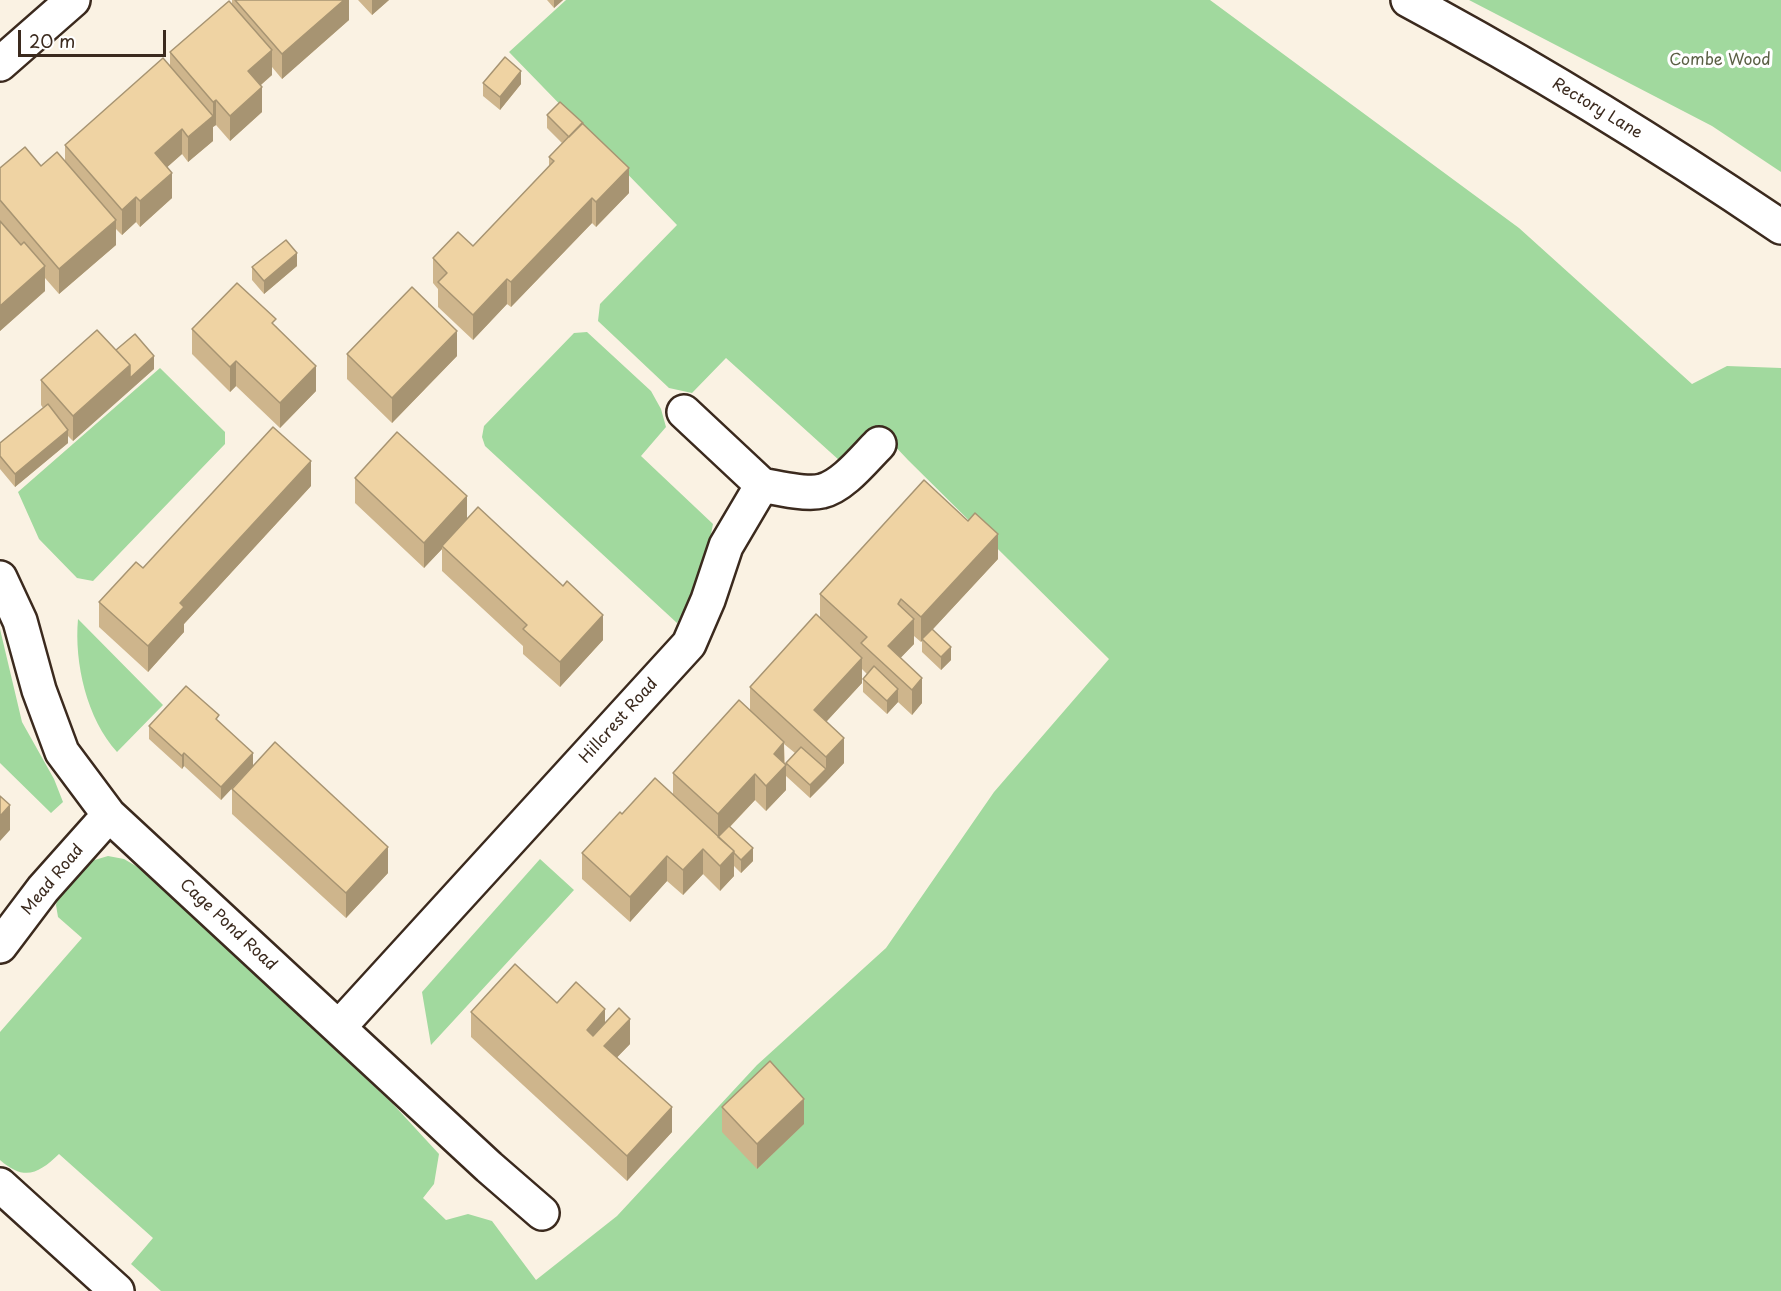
<!DOCTYPE html>
<style>
body{margin:0}
#map{position:relative;width:1781px;height:1291px;overflow:hidden;background:#faf2e3;font-family:"Playpen Sans",sans-serif}
canvas{display:block}
.scale{position:absolute;left:18px;top:30px;width:148px;height:27px;box-sizing:border-box;border:3px solid #3b2a1e;border-top:0;padding-left:8px;font-size:18px;line-height:21px;white-space:nowrap;color:#3b2a1e;-webkit-text-stroke:4px #fff;paint-order:stroke}
</style>
<div id="map">
<canvas width="1781" height="1291"></canvas>
<div class="scale">20 m</div>
</div>
<script>
const g = document.querySelector('canvas').getContext('2d');
g.lineJoin = 'round';
function paint(path, color) { g.fillStyle = color; g.fill(path, 'evenodd'); }
function trace(path, color, width, dash) { g.strokeStyle = color; g.lineWidth = width; g.lineCap = dash ? 'butt' : 'round'; g.setLineDash(dash || []); g.stroke(path); }
function drawText(font, color, halo, rows, align = 'center') {
  g.font = font + ' "Playpen Sans",sans-serif'; g.lineWidth = 6; g.setLineDash([]); g.textBaseline = 'middle'; g.strokeStyle = halo; g.fillStyle = color; for (const [text, x, y, turn = 0] of rows) {
    g.save(); g.translate(x, y); g.rotate((+turn || 0) * Math.PI / 180); g.textAlign = isNaN(turn) ? turn : align; if (halo) g.strokeText(text, 0, 0); g.fillText(text, 0, 0); g.restore();
  }
}
const green = new Path2D(`
 M566,0H1210L1519,228L1692,384L1727,366L1781,368V1291H161L131,1264L153,1238L59,1154C39,1173 25,1182 0,1160V1032L82,938L58,917L56,905L59,893L88,862L108,856L124,859L141,869L392,1103L439,1154L434,1184L423,1198L446,1220L468,1214L492,1221L536,1280L617,1216L757,1065L886,948L994,792L1109,659L908,460L875,425L840,461L726,358L692,393L669,388L598,321L600,304L677,225L509,52Z
 M1469,0H1781V172L1712,126Z
 M587,332L651,391L661,409L666,427L641,456L713,524C707,558 695,593 677,623L485,446L482,437L484,426L574,333Z
 M160,368L225,432V444L93,581L77,578L39,539L18,492Z
 M78,619L163,705L117,752C87,719 74,663 78,619Z
 M0,629L22,722L54,779L63,802L51,813L0,763Z
 M540,859L574,890L431,1045L422,992Z`);
const minor = new Path2D(`
 M1408,0C1537,69 1660,145 1781,227
 M0,64L73,0
 M684,412L762,485
 M0,578L20,621L39,690L62,752L109,815L489,1167L542,1213
 M0,946L43,889L109,815
 M339,1027L689,644L708,600L726,546L762,485C777,488 807,495 822,491C843,486 864,459 879,444
 M0,1185L117,1291`);
const wall = new Path2D(`
 M232,0H349V20L282,79L272,67V75L261,85L262,112L230,141L216,125L213,127V141L188,162L182,154L167,167L172,198L140,227L136,222L122,235L116,229V245L59,294L45,278V291L0,331V168L41,166L65,160V145L170,65V52L232,4Z
 M358,0H389L372,15Z
 M547,0H563L554,8Z
 M483,83L521,84L500,110L483,96Z
 M547,115L583,124L629,193L596,227L592,223L511,307L507,304L473,340L438,307V289L433,283V258L473,246L549,167V157L562,143L547,128Z
 M297,266L264,294L252,280V267Z
 M276,326L316,391L280,428L236,386L230,392L192,354V329Z
 M347,354L457,356L392,423L347,379Z
 M154,369L73,441L68,436V443L15,487L0,469V443L43,408L41,405V380Z
 M355,478L467,519L603,640L560,687L523,654V646L442,571V549L424,568L355,503Z
 M311,486L184,624V632L148,672L99,627V602L143,568Z
 M998,559L932,630L951,660L941,670L922,652V640L921,642L914,636V644L900,658L922,703L912,715L898,702L887,714L863,692V679L867,674L862,669V683L826,722L844,763L810,798L786,776V763L795,753L784,744L786,790L766,811L755,800L730,827L753,861L741,873L734,866V876L720,891L703,874L683,895L667,881L630,922L582,879V853L622,814L673,795V773L750,711V687L820,618V594Z
 M219,722L253,766L221,800L184,766L182,769L149,739V726Z
 M232,789L388,873L346,918L232,814Z
 M557,1003L605,1023L630,1044L617,1057L672,1132L627,1181L471,1037V1012Z
 M722,1107L804,1124L757,1169L722,1132Z`);
const shadedWall = new Path2D(`
 M344,0H349V20L282,79V54Z
 M372,0H389L372,15Z
 M554,0H563L554,8Z
 M272,50V75L248,96V71Z
 M521,71V84L500,110V97Z
 M262,87V112L230,141V116Z
 M216,100V125L213,127V102Z
 M213,116V141L188,162V137Z
 M182,129V154L155,178V153Z
 M629,168V193L596,227V202Z
 M172,173V198L140,227V201Z
 M136,197V222L122,235V210Z
 M592,198V223L511,307V282Z
 M116,220V245L59,294V269Z
 M297,253V266L264,294V281Z
 M45,266V291L0,331V306Z
 M507,279V304L473,340V315Z
 M457,331V356L392,423V398Z
 M154,356V369L73,441V416L130,365Z
 M236,361V386L230,392V367Z
 M316,366V391L280,428V403Z
 M68,430V443L15,487V474Z
 M311,461V486L184,624V632L148,672V646L180,603Z
 M467,496V521L442,546V549L424,568V543Z
 M998,534V559L921,642V617Z
 M603,615V640L560,687V662Z
 M914,619V644L890,669L888,646Z
 M951,647V660L941,670V657Z
 M862,658V683L814,735V710Z
 M922,678V703L912,715V690Z
 M898,689V702L887,714V701Z
 M844,738V763L826,782V757Z
 M784,742V767L786,765V790L766,811V786L774,754Z
 M184,753V766L182,769V756Z
 M253,753V766L221,800V787Z
 M826,769V782L810,798V785Z
 M755,774V800L718,839V814Z
 M10,805V830L0,841V816Z
 M388,847V873L346,918V893Z
 M753,848V861L741,873V860Z
 M703,849V874L683,895V870Z
 M734,851V876L720,891V866Z
 M667,856V881L630,922V897Z
 M605,1009V1034L587,1055V1030Z
 M630,1019V1044L604,1071V1046Z
 M804,1099V1124L757,1169V1144Z
 M672,1107V1132L627,1181V1156Z`);
const building = new Path2D(`
 M235,0H344L282,54Z
 M229,1L272,50L248,71L262,87L230,116L216,100L213,102L170,52Z
 M505,57L521,71L500,97L483,83Z
 M163,58L213,116L188,137L182,129L155,153L172,173L140,201L136,197L122,210L65,145Z
 M560,102L583,123L569,137L547,115Z
 M582,123L629,168L596,202L592,198L511,282L507,279L473,315L438,282L447,273L433,258L458,232L473,246L554,161L549,157Z
 M25,147L41,166L57,152L116,220L59,269L0,200V168Z
 M0,221L21,245L24,242L45,266L0,306Z
 M286,240L297,253L264,281L252,267Z
 M237,283L276,319L272,323L316,366L280,403L236,361L230,367L192,329Z
 M412,287L457,331L392,398L347,354Z
 M97,330L130,365L73,416L41,380Z
 M135,334L154,356L130,378V365L116,350Z
 M48,404L68,430L15,474L0,456V443Z
 M273,427L311,461L180,603L184,607L148,646L99,602L136,562L143,568Z
 M397,432L467,496L424,543L355,478Z
 M924,480L968,521L975,513L998,534L921,617L901,599L898,604L914,619L888,646L922,678L912,690L861,643L867,637L820,594Z
 M478,507L563,586L567,581L603,615L560,662L523,629L527,625L442,546Z
 M816,614L862,658L814,710L844,738L826,757L750,687Z
 M932,629L951,647L941,657L922,639Z
 M874,666L898,689L887,701L863,679Z
 M186,686L219,715L216,719L253,753L221,787L184,753L182,756L149,726Z
 M739,700L784,742L774,754L786,765L766,786L755,774L718,814L673,773Z
 M275,742L388,847L346,893L232,789Z
 M801,747L826,769L810,785L786,763Z
 M655,778L734,851L720,866L703,849L683,870L667,856L630,897L582,853L620,812L622,814Z
 M0,796L10,805L0,816Z
 M729,826L753,848L741,860L734,853V851L718,837Z
 M515,964L557,1003L576,982L605,1009L587,1030L593,1036L619,1008L630,1019L604,1046L672,1107L627,1156L471,1012Z
 M770,1061L804,1099L757,1144L722,1107Z`);
const parkNames = [
 ["Combe Wood",1720,61]
];
const streetNames = [
 ["Rectory Lane",1597,109,31],
 ["Hillcrest Road",619,721,-48],
 ["Mead Road",53,880,-50],
 ["Cage Pond Road",228,925,43]
];
paint(green, '#a1d99e');
trace(minor, '#3b2a1e', 38);
trace(minor, '#fff', 33);
paint(wall, '#ceb58c');
paint(shadedWall, '#a79472');
paint(building, '#efd3a3');
trace(building, '#a79472', 1.5);
drawText('16px', '#5a5f44', '#fff', parkNames);
drawText('16px', '#3b2a1e', '#fff', streetNames);
</script>
